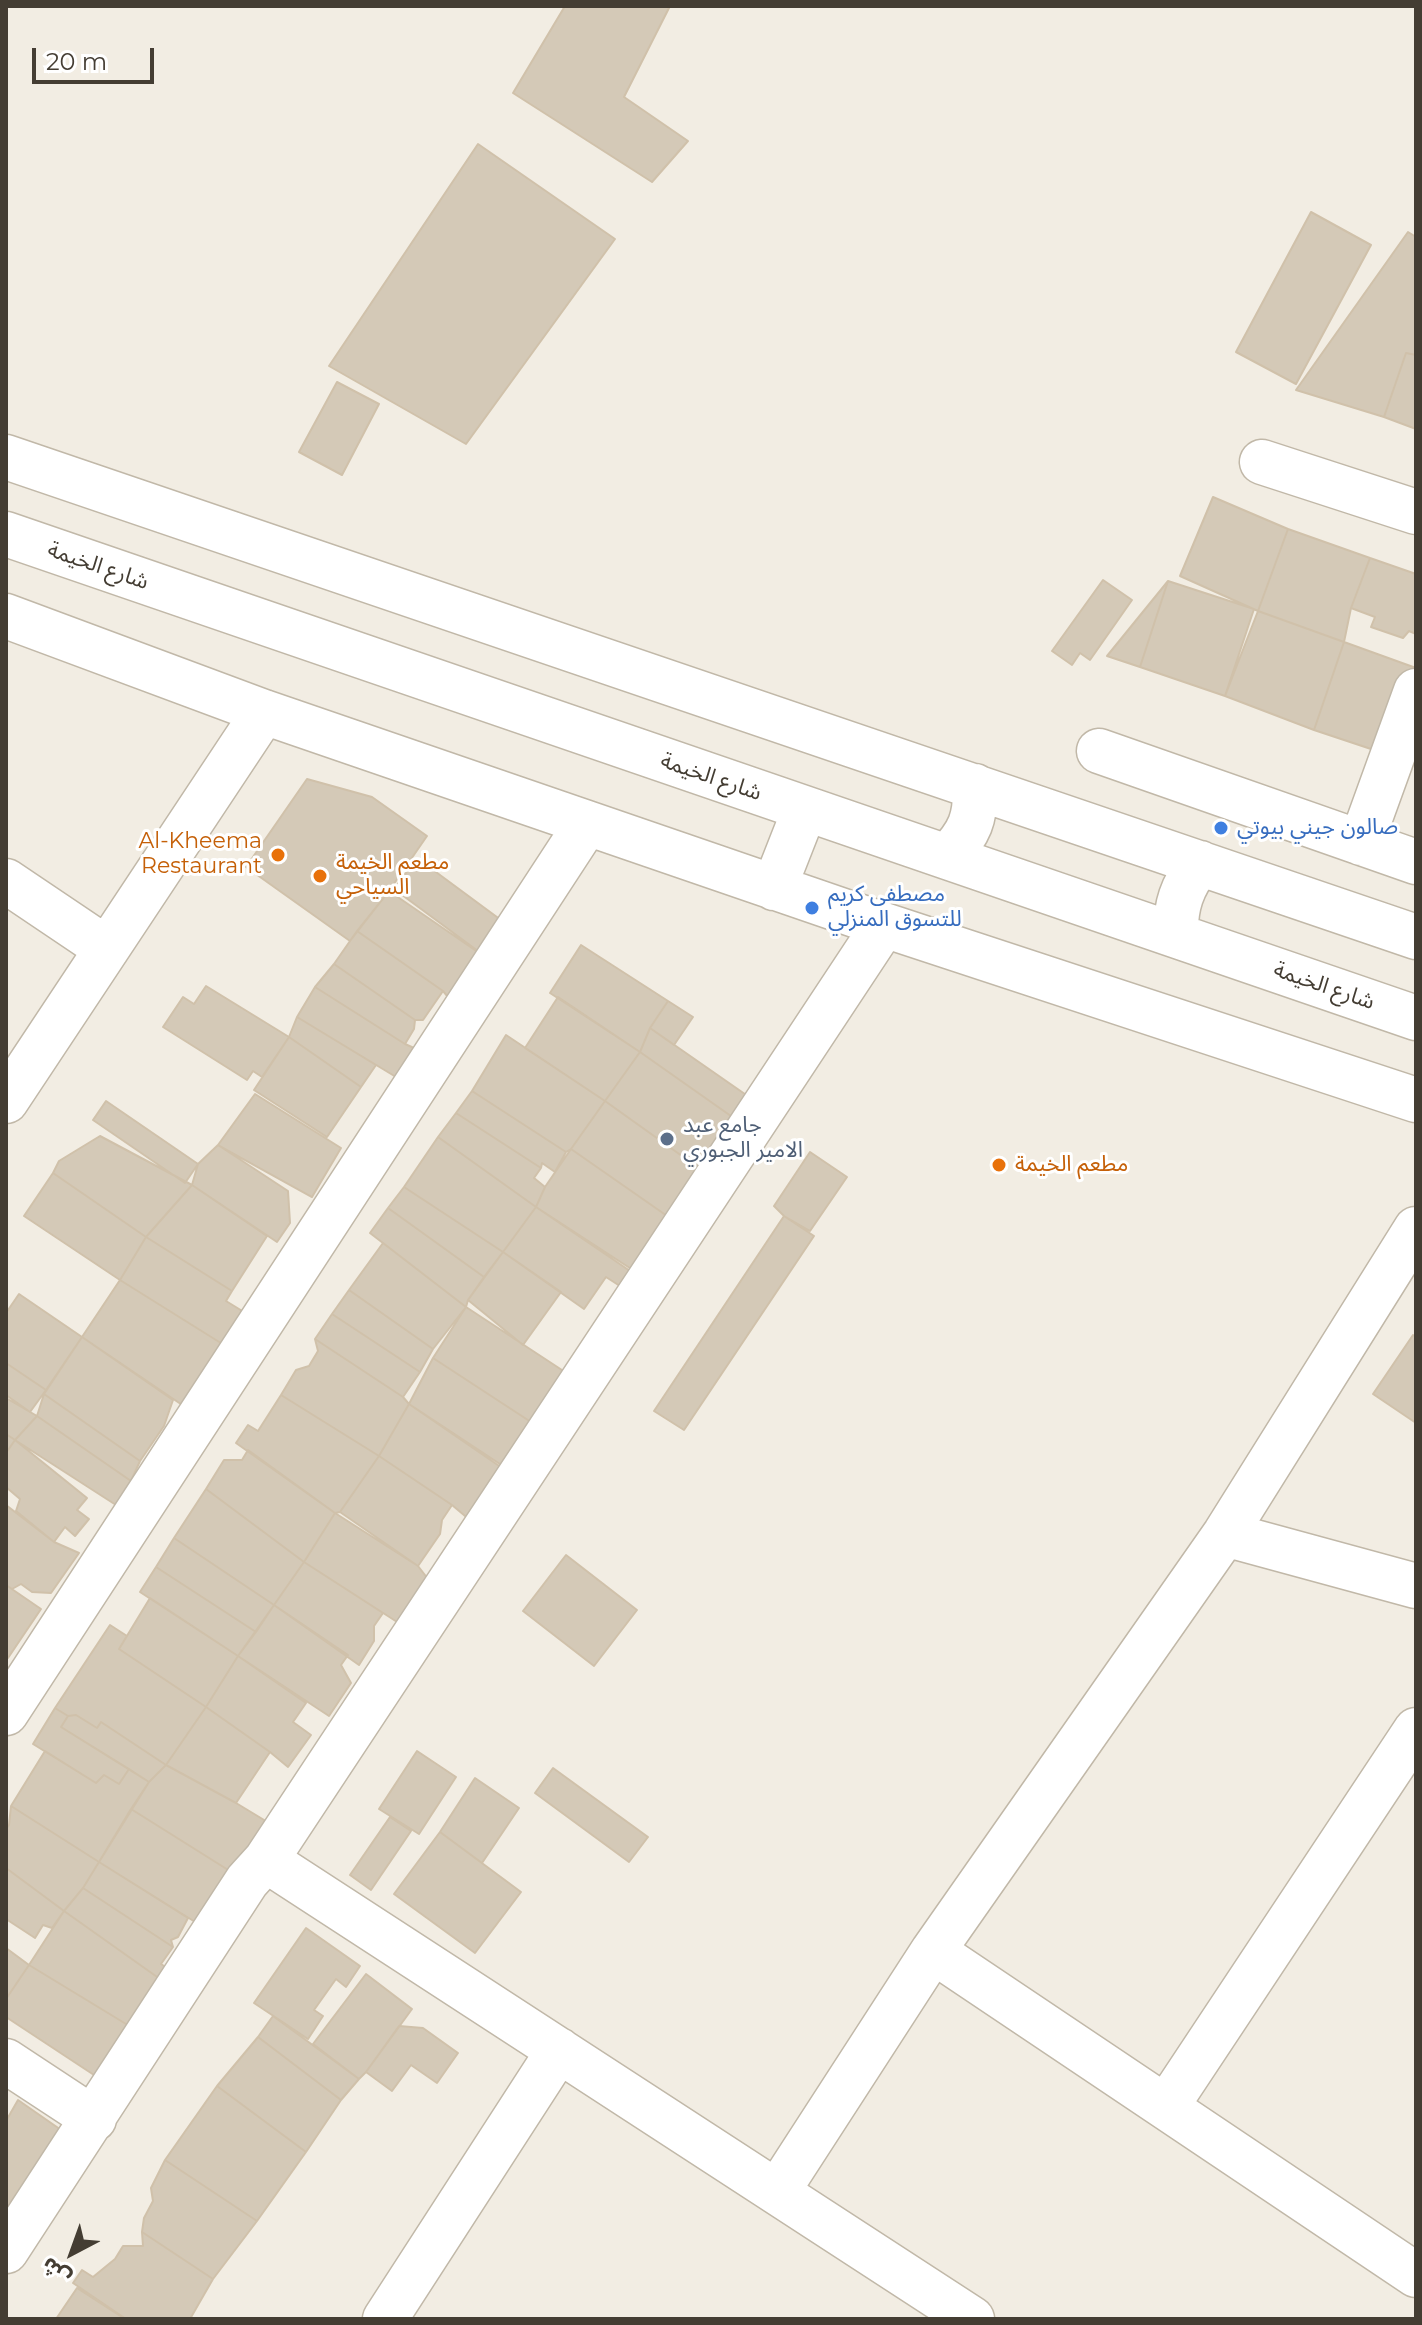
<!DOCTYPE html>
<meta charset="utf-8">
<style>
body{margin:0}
#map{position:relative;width:1422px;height:2325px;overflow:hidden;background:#f2ede3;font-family:Montserrat,"Noto Sans Arabic",sans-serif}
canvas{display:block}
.frame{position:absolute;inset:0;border:8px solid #443d33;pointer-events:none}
.north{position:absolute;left:32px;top:2213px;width:80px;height:80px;-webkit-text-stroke:6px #fff;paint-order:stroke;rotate:221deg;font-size:22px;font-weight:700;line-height:32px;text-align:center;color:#443d33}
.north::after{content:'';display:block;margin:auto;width:28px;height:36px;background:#443d33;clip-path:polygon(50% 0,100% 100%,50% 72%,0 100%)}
.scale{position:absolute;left:32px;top:48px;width:122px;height:36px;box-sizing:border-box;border:4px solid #443d33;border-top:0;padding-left:10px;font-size:24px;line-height:28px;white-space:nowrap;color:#443d33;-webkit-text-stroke:6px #fff;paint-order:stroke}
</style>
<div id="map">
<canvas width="1422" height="2325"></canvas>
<div class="frame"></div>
<div class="north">ش</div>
<div class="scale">20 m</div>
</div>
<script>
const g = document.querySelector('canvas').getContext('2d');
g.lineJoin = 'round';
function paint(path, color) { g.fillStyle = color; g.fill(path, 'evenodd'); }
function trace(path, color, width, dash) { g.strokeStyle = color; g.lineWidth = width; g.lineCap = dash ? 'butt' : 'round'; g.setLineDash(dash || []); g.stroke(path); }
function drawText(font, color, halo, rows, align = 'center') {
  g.font = font + ' Montserrat,"Noto Sans Arabic",sans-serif'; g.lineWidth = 6; g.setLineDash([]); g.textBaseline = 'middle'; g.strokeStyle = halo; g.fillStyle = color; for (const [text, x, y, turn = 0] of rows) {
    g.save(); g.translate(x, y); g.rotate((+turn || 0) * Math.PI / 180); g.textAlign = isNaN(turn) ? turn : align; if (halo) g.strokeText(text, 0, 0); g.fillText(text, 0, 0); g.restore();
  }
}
const building = new Path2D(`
 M565,6H670L624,97L688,141L652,182L513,93Z
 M478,144L615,239L466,444L329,366Z
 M1311,212L1371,245L1296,384L1236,352Z
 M1408,232L1416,237V355L1406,353L1384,417L1296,390Z
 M1406,353L1416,355V429L1384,417Z
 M337,382L379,404L342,475L299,452Z
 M1213,497L1288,529L1258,611L1180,576Z
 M1288,529L1370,558L1351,608L1344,642L1258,611Z
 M1370,558L1416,574V634L1409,631L1403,638L1371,627L1375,617L1351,608Z
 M1103,580L1132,600L1090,660L1080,653L1072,665L1052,651Z
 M1168,581L1254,609L1225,696L1140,667Z
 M1168,581L1140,667L1107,656Z
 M1258,611L1344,642L1314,730L1225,696Z
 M1344,642L1416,668V687L1392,756L1314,730Z
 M307,779L372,797L427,836L389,891L350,941L246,867Z
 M417,858L505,923L482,954L394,889Z
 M389,891L485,957L453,1003L443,991L357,931Z
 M357,931L443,991L423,1020H415L334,964Z
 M581,945L668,1001L650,1028L640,1052L550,993Z
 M334,964L415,1020L414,1029L405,1044L315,987Z
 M206,986L289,1037L262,1077L253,1071L247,1080L163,1027L183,997L194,1004Z
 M315,987L405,1044L414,1048L396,1077L297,1017Z
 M558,997L640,1052L605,1101L525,1048Z
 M668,1001L693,1017L674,1045L650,1028Z
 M297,1017L376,1065L361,1087L289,1037Z
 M650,1028L752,1099L738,1121L640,1052Z
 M506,1035L605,1101L571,1149L566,1152L472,1091Z
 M289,1037L361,1087L327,1137L254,1090Z
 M640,1052L738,1121L703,1171L605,1101Z
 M472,1091L566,1152L555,1172L542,1163L541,1168L456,1113Z
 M255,1094L341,1148L312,1197L218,1145Z
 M106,1101L198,1164L185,1183L93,1120Z
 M605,1101L703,1171L670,1218L571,1149Z
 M456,1113L541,1168L534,1178L545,1187L536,1207L438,1137Z
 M100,1136L192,1185L146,1237L53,1173L59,1161Z
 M438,1137L536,1207L503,1252L404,1187Z
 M218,1145L288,1191L290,1223L277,1242L192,1185L198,1164Z
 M571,1149L670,1218L639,1274L536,1207L545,1187Z
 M810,1152L847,1177L810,1231L784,1216L774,1206Z
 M53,1173L146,1237L120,1280L24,1216Z
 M192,1185L267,1236L232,1291L146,1237Z
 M404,1187L503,1252L484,1277L388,1208Z
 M536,1207L633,1273L623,1288L606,1277L584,1309L503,1252Z
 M388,1208L484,1277L468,1300L466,1307L370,1233Z
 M784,1216L814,1236L684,1430L654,1411Z
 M146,1237L232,1291L226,1301L252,1317L232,1350L120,1280Z
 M383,1243L466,1307L433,1349L349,1290Z
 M503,1252L561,1292L523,1345L468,1300Z
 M120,1280L232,1350L194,1413L82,1337Z
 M349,1290L433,1349L420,1372L332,1314Z
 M19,1294L82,1337L46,1390L6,1363V1313Z
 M466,1307L568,1374L534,1424L433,1358Z
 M332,1314L420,1372L403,1397L315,1339Z
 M1413,1335L1416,1337V1423L1373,1394Z
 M82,1337L173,1400L164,1426L140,1461L44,1394Z
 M315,1339L403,1397L409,1404L379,1456L281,1395L296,1370L309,1366L318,1351Z
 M433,1358L534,1424L503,1466L409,1404Z
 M6,1363L46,1390L30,1412L6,1395Z
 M44,1394L140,1461L131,1481L37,1416Z
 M281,1395L379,1456L340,1512L335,1513L236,1443L248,1425L258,1431Z
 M6,1398L37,1416L15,1440L6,1434Z
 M409,1404L505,1470L490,1480L484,1499L471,1521L452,1505L379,1456Z
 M37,1416L131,1481L116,1505L15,1440Z
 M6,1434L15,1440L6,1453Z
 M15,1440L87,1498L77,1510L89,1519L75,1536L65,1527L54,1542L16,1511L20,1499L6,1487V1453Z
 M248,1450L335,1513L304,1562L206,1489L224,1460H242Z
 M379,1456L452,1505L442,1520L440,1534L418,1566L340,1512Z
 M206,1489L304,1562L274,1605L174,1538Z
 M6,1505L54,1542L79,1553L51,1593L32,1592L21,1584L12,1589L6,1585Z
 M335,1513L418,1566L435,1588L408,1629L304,1562Z
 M174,1538L274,1605L256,1632L156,1567Z
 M566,1555L637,1610L594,1666L523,1611Z
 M304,1562L383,1613L374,1626V1641L359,1665L274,1605Z
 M156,1567L256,1632L238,1656L140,1592Z
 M6,1585L41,1609L8,1658L6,1657Z
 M150,1598L238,1656L206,1707L119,1649Z
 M274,1605L348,1655L341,1665L351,1683L329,1716L238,1656Z
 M110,1625L127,1636L119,1649L206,1707L166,1765L101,1722L97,1728L76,1715L68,1716L55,1708Z
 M238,1656L306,1703L293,1722L311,1735L288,1767L270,1752L206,1707Z
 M206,1707L270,1752L236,1803L166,1765Z
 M55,1708L68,1716L61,1727L129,1769L119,1784L104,1775L96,1783L33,1744Z
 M76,1715L97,1728L101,1722L166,1765L149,1782L61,1727L68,1716Z
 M45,1751L96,1783L104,1775L119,1784L129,1769L149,1782L99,1862L11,1806Z
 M417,1751L456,1777L419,1834L379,1809Z
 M166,1765L236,1803L279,1829L233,1873L131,1809L149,1782Z
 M553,1768L648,1837L629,1862L535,1793Z
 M475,1778L519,1808L482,1863L440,1832Z
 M11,1806L99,1862L83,1888L64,1911L6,1868V1829L9,1825Z
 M131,1809L233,1873L200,1925L99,1862Z
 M390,1817L411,1831L371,1890L350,1875Z
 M440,1832L521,1892L475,1953L394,1894Z
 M99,1862L188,1918L178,1937L171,1940L173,1947L83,1888Z
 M6,1868L64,1911L52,1928L43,1925L35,1938L6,1919Z
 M83,1888L173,1947L161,1964L170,1970L160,1979L64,1911Z
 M64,1911L160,1979L131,2027L29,1965Z
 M306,1928L360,1966L346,1987L336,1979L314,2010L323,2016L308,2039L254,2003Z
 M6,1948L29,1965L6,1999Z
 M29,1965L131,2027L97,2077L6,2017V1999Z
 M366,1974L412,2009L366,2072L359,2079L313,2044Z
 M273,2016L359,2079L341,2100L258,2037Z
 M399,2026L423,2028L458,2053L437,2083L411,2065L392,2091L366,2072Z
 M258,2037L341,2100L306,2152L217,2086Z
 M217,2086L306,2152L257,2221L165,2160Z
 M18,2100L64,2132L6,2217V2121Z
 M165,2160L257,2221L213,2279L142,2232L144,2218L153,2201L151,2188Z
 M142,2232L213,2279L190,2319H126L73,2283L82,2270L93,2277L115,2259L123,2246H143Z
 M77,2288L125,2319H56Z`);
const minor = new Path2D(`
 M6,457L1416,937
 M1262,462L1416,512
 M6,534L1416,1018
 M6,616L264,712L884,925L1416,1100
 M1099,751L1416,862
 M1361,843L1416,691
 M947,857C970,833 976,818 975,786
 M6,881L107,949
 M774,888L805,809
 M1176,935C1175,906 1182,886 1200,863
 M6,1101L264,712
 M1225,1534L1416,1586
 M6,1713L587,823
 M266,1860L972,2319
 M933,1951L1416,2275
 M6,2061L94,2119
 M1166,2107L1416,1730
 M777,2192L933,1951L1225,1534L1416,1229
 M6,2251L247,1881L266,1860L884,925
 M385,2319L559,2050`);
const markers = [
 [1221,828,8,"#3f7fe0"],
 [278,855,8,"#e8710a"],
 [320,876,8,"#e8710a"],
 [812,908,8,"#3f7fe0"],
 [667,1139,8,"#5c6f8a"],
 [999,1165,8,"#e8710a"]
];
const streetNames = [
 ["شارع الخيمة",98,566,19],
 ["شارع الخيمة",711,777,19],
 ["شارع الخيمة",1324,986,19]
];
const shopNames = [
 ["صالون جيني بيوتي",1237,828],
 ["مصطفى كريم",828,895],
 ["للتسوق المنزلي",828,920]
];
const foodNames = [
 ["Al-Kheema",262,842,"right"],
 ["Restaurant",262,867,"right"],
 ["مطعم الخيمة",336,863],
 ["السياحي",336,888],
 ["مطعم الخيمة",1015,1165]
];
const serviceNames = [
 ["جامع عبد",683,1126],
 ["الامير الجبوري",683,1151]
];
paint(building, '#d4c9b7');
trace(building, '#d0c1aa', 2);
trace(minor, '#c1b8a8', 47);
trace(minor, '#fff', 44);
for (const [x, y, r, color] of markers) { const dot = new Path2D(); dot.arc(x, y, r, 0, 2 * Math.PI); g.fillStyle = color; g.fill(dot); trace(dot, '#fff', 3); }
drawText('22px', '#443d33', '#fff', streetNames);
drawText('22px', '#366cbe', '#fff', shopNames, 'left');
drawText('22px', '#c56008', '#fff', foodNames, 'left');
drawText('22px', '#4e5e75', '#fff', serviceNames, 'left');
</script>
